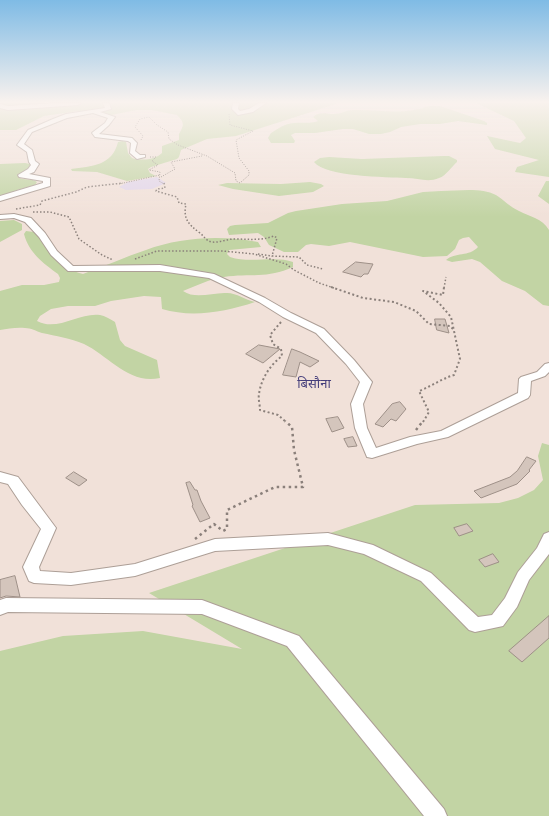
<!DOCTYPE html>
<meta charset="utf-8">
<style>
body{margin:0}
canvas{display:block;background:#f1e1d9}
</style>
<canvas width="549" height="816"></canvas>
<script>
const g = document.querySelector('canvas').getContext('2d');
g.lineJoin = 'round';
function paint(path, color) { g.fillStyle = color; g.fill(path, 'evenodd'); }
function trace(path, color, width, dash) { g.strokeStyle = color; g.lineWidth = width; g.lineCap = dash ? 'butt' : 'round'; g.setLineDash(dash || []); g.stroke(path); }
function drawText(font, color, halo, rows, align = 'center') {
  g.font = font + ' Karla,"Noto Sans Devanagari",sans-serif'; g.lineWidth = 3; g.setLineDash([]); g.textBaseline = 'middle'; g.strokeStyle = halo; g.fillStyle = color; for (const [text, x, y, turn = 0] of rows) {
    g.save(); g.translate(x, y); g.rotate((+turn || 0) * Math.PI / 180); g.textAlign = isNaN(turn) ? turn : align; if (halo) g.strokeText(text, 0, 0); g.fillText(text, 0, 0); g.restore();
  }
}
const education = new Path2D(`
 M157,177L166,183L152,189L126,190L119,187L128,182Z`);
const green = new Path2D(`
 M0,103H339L236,136L207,139L181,150L179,157L177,159L151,167L148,169L150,173L156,176L127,181L97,172L72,171L71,169C92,166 112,166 118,142L122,141L126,142L128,153L132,158C141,161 155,160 162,153V146L179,140V134C184,125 185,123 177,115L152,110H136L106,116L97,115L88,111H78L44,116L16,130H0Z
 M476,103H549V177L515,172L517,167L539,160L495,149L487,136L520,143L526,138L514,121Z
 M428,106H440L484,121L487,123V125L458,121L440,124H420L401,127L390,132L381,134H369L353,129H343L315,133H295L291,135L295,141L294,143H271L268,138L271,133C279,128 284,124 294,123C302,122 310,124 318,121L313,117C319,111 327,114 334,114C340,114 345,111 352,110C377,109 404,116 428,106Z
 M443,156H449L457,160V162C452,166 446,176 439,178C428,183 418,178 406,178C387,177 326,177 314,162L320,158L329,157L362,159Z
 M25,163L30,164V167L18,175V177C25,181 31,178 37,182L35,185L17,190L0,200V164Z
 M546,181H549V204L538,196Z
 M310,182L321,184L324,186L313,192L279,196L233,189L218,185L227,183L281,184Z
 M441,191C458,191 481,187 496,195C504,200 510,207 519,211C530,217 542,218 549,230V306L543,305L525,291L502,281L480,262L472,259L452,262L446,260C455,252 469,257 478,247L469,237L463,238L459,240L455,249L447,256L423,257L350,242L329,246L311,244L306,245L298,252H284L269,245L264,237L258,233L229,235L227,229L230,226L235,225L268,223L288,213L296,211L342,204L387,201L423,192Z
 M14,220L22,224V230L0,242V221Z
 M26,231L34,232C48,247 63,270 83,274C105,266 125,257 146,250C181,237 221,235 258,242L261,247L229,250L227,254L230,257C251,264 275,255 293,262V267C267,279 250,273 224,277C209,279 196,286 183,291C196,300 213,292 227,293C237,293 245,300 255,302C225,312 192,318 162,309L161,297L144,296L111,301L95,306H68L51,309L40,316L37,321C57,332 80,312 100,315C105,316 110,319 115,322L120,340L125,346L157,360L160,378C129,385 109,356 84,344C70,338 56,336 42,333C36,331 31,328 25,328C16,327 8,329 0,330V291L22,285H44L59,282L60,278L58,274C43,263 29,253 24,234Z
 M542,443L549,445V816H0V651L63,636L143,631L242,649L149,593L415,505L499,503L518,498L534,490L543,480L538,456Z`);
const building = new Path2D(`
 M356,262L373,264L368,274H364L361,277L343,272Z
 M435,319H445L449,333L437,330Z
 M259,345L280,349L263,363L246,354Z
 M292,349L300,352L319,361L310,367L300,362L296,377L283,375Z
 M400,402L406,409L396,421L391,419L383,427L375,424L392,404Z
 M338,417L344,428L332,432L326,419Z
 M353,437L357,446L348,447L344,439Z
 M527,457L536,461L529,470L530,471L517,484L481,498L474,491L510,477L517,471Z
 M74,472L87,480L79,486L66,478Z
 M190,482L195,490H197L201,501L210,518L200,522L192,506L193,505L186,483Z
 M467,524L473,531L459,536L454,528Z
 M493,554L499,562L485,567L479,560Z
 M15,576L20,597L6,596L0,598V580Z
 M549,616V638L522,662L509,651Z`);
const pathFar3 = new Path2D(`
 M141,140L143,136L135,127L140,119L149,117L157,125L168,132L169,139L178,145L207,156L235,173L236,181L240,183L249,175V171L239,158L236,140L253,131L230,125L229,114
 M150,157H156L152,161L158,165L149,170L160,172L159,181L164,184
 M161,177L175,169L171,162L202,156V154
 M119,184L160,175`);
const pathFar2 = new Path2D(`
 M164,183L165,188L157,189L156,191L177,197L179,203L186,204C183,219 188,224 200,233C204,236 206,241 212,242C219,243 227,239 234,239C248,239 260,241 274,236L277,238L272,256L299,257L307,265L323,269
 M16,209L40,205L42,201L76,192L87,187L123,183
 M33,212H50L69,217L79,239L102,255L113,260
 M258,254L272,256
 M135,259L157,251H223L254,254L286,264L294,270L319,283L334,288
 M444,288L446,277`);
const pathFar1 = new Path2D(`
 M331,287L363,298L394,302L416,311L429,324L450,326L454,330
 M281,322L270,335L273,344L281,349L282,356C270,365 261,379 259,394C258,399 260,405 260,410L278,415L286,422
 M423,422L429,412L419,391C432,386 441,379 454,375L460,359L451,317L439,303L423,291L443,295L444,287`);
const path = new Path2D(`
 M416,430L423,421
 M195,539L214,524L223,531L227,529V510L275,487H303L294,450L292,427L285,421`);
const minor = new Path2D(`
 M56,103H81L78,105L8,110L0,108V104L8,106Z
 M103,103H109L111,109L100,112L115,117L109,125L99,134L132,138L137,143L135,151L140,155H145V157L137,159L130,153L131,143L128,141L95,137L92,133L93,132L105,123L108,118L93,113L67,118L32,132L24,144L32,150L35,161L39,164L34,172L29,174L50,178V186L0,201V196L43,183V181L19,177L18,175L28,169L31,165L29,162L27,152L17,145L28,130L53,119L66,114L105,108Z
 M233,103H239L238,109L240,111L249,109L259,103H266L253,112L238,115L232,109Z
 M14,214L31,218L45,233L57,251L73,266L160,265L214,274L265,298L291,313L324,329L354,360L372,382L363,404L367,428L376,448L410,437L441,431L518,393L519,379L521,377L537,372L545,364L549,363V372L545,376L531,381L530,395L528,398L448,437L417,444L372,458L367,457L355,428L351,404L360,382L346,364L316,333L283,317L259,302L209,278L160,271H68L51,255L39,237L25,222L14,218L0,219V215Z
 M0,472L18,477L56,528L39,567L40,571L71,573L135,564L215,539L328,533L373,545L431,573L478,617L492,615L505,598L518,572L537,548L544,534L549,532V554L529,580L517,607L503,626L475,632L469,630L421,581L364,554L328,545L215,551L135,576L71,585L34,583L29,581L23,567L41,529L22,505L8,484L0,482Z
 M6,598L202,600L299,636L444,809L447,816H424L287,646L202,614L8,612L0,615V600Z`);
const neighbourhoodNames = [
 ["बिसौना",314,384]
];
paint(education, '#e2d6ea');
paint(green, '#c2d4a4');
paint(building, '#d4c5bc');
trace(building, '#9e9088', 1);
trace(minor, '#ad9f97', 2);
trace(pathFar3, '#8b807b', 1, [1, 1.5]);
trace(pathFar2, '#8b807b', 1.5, [1.5, 2]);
trace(pathFar1, '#8b807b', 2, [2, 2.5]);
trace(path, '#8b807b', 2.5, [2.5, 3.5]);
paint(minor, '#fff');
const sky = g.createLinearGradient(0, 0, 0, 217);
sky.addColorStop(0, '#7fbbe5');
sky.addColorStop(0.47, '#f9f2ee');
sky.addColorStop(1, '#f9f2ee00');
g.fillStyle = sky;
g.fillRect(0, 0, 549, 217);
drawText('13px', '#453e7b', '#f1e1d9', neighbourhoodNames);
</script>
